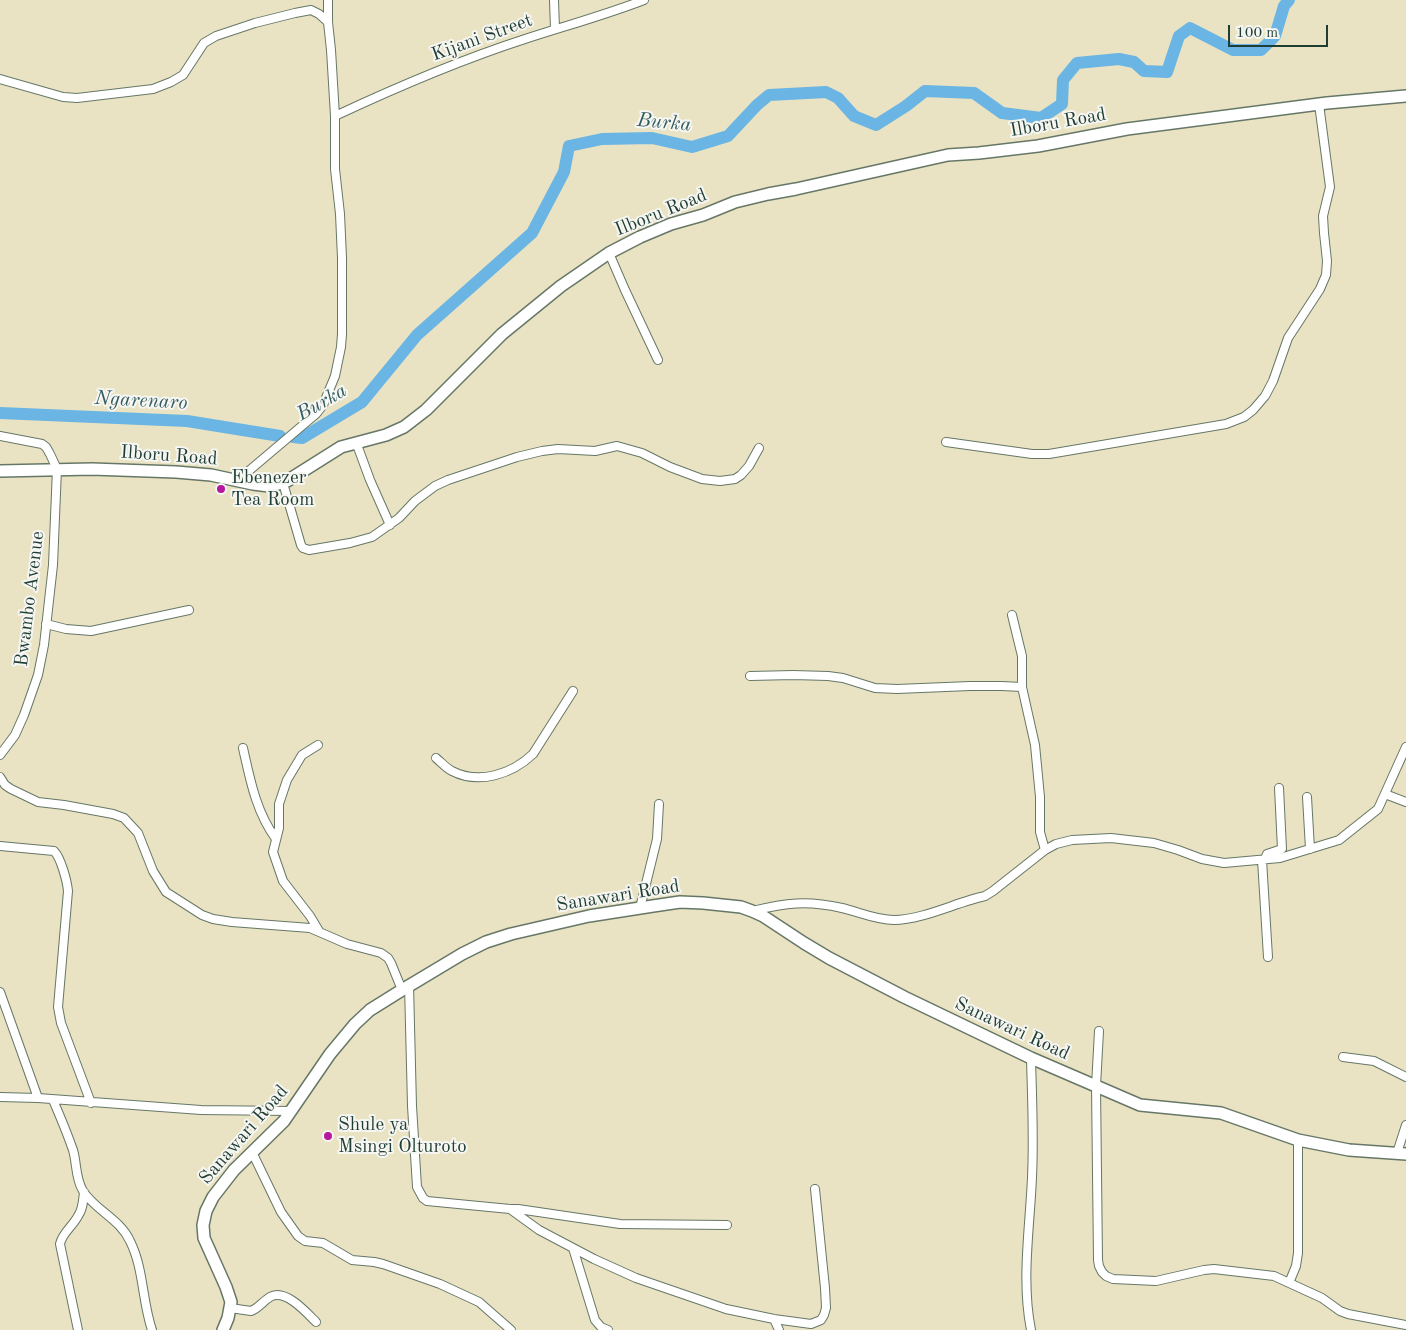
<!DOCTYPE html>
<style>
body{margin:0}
#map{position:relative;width:1406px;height:1330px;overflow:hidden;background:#e9e3c4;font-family:"Old Standard TT",serif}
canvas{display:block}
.scale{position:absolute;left:1228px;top:25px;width:100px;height:22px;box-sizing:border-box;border:2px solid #1f3d34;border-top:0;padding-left:6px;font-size:15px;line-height:18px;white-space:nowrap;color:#1f3d34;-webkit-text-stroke:4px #f6f6f2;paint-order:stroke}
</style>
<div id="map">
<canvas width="1406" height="1330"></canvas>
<div class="scale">100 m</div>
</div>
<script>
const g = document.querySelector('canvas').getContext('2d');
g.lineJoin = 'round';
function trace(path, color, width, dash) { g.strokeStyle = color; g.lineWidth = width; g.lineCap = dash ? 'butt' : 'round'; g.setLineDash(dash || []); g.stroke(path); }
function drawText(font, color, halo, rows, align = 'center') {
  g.font = font + ' "Old Standard TT",serif'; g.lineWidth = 4; g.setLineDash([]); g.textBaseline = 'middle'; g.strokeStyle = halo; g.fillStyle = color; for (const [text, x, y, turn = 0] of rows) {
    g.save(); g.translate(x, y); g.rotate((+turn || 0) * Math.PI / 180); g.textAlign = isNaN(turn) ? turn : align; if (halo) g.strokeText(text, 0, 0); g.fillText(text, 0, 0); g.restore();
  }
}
const river = new Path2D(`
 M0,413L187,421L280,436
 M293,437L302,438L362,402L417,335L532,233L564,172L569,146L602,139L652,138L692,147L728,136L757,105L769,95L826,92L838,98L854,116L876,125L906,106L925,91L974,93L1002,113L1041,118L1062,104L1063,80L1077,63L1119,59L1134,62L1144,71L1167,72L1179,36L1190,28L1233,50H1261L1275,36L1284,6L1289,0`);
const street = new Path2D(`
 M554,0L555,29
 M0,79L63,97L77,98L153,89L171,82L183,75L204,43L216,36L255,23L295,13L311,10L319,14L328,22
 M335,116C397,87 460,60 525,39C565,26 605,15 644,0
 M609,253L625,290L658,360
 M0,436L42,444L46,447L50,454L57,469L53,565L44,645L38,675L24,715L15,735L0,755
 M356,442L370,480L390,525
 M946,442L1032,454H1049L1226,424L1244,417L1253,410L1265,396L1273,381L1288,338L1320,289L1326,275L1327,261L1324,233L1323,216L1330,187L1319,104
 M238,480L316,414L323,405L335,376L341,347L342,334V258L340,214L335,169V116L331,50L328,22V0
 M283,483L301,545L303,548L309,550L350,543L372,537L399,518L415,501L435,486L448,480L517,457L542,451L558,449L595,451L617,446L642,453L670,467L702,479L720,481L735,479L741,475L749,466L759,448
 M1012,615L1022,656V687L1035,745L1040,797V832L1045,850
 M46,624L66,629L91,631L189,610
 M750,676L793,675L828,676L843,678L875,688L897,689L970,686H1002L1022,687
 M318,745L302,755L287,780L279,804V828L273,852L283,881L310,916L319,931
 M243,748C250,779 256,812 276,839
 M436,758C441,762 446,768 452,771C479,785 512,774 533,754L573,691
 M0,777L5,785L11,789L38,802L64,805L113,814L124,818L138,833L153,871L166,892L202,915L213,919L232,922L310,928L347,944L381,953L388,958L391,963L402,990
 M1385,794L1406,802
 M1307,797L1310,849
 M0,846L54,851C61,858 67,881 68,891L58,1007L61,1023L91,1103
 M1265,859L1267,854L1282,849L1279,788
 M1262,860L1268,957
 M640,908L657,839L659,804
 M752,911C786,903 806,900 842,908C859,912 876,920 894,920C922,920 957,902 985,896L993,891L1045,850L1056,844L1072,840L1111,838L1154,843L1178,850L1202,859L1224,863L1280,858L1339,840L1378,809L1406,747
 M409,985L412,1106L417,1187L423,1198L427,1201L510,1209H518L620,1224L727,1225
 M0,992L38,1098
 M1099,1031L1096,1086L1098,1260L1099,1266L1102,1272L1106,1276L1113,1279L1156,1281L1204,1270L1214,1269L1274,1276L1322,1298L1340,1311L1348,1314L1406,1325
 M1343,1057L1374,1061L1406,1077
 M0,1097L38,1098L201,1110L291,1111
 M53,1100C60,1116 67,1133 73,1150C77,1163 75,1178 83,1191C95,1210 120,1219 130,1241C144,1269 142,1301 152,1330
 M252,1152L281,1212L298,1236L305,1241L323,1243L352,1260L374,1262L383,1264L440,1284L479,1302L511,1330
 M1397,1153L1406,1125
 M510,1209L539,1230L594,1259L636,1278L726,1309L774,1319L811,1324L821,1320L824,1315L826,1308L825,1288L815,1189
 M573,1248L595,1320L601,1327L608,1330
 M1289,1283L1296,1266L1298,1253V1140
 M230,1308L251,1311C259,1308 263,1301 270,1297C285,1288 306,1312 316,1322
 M774,1319L779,1330
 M78,1330L60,1244C62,1233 73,1226 78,1216C83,1209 83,1201 84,1192
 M1031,1330C1021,1280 1030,1227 1032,1177C1034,1137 1032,1098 1031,1058`);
const secondary = new Path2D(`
 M0,471L92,469L176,472L211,475L253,484L269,486L275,485L287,481L341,447L386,435L404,427L426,410L502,334L561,286L609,253L640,237L671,224L703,215L735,202L768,194L796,189L948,155L979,153L1038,146L1127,129L1327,103L1406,96
 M223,1330L228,1318L231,1302L226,1287L204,1238L203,1225L206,1211L213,1197L234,1170L284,1121L330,1054L355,1024L370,1010L402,990L462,954L486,942L511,934L589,916L653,906L680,902L703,903L741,907L752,911L763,916L804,943L829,958L904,997L1031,1058L1140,1105L1221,1113L1298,1140L1349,1150L1406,1154`);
const markers = [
 [221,489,5,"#b5179e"],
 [328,1136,5,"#b5179e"]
];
const streetNames = [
 ["Kijani Street",482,38,-20],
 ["Ilboru Road",1058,123,-10],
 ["Ilboru Road",661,213,-22],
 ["Ilboru Road",169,456,4],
 ["Bwambo Avenue",30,599,-83],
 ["Sanawari Road",618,896,-9],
 ["Sanawari Road",1012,1029,25],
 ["Sanawari Road",244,1135,-49]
];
const poiNames = [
 ["Ebenezer",231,478],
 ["Tea Room",231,500],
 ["Shule ya",338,1125],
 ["Msingi Olturoto",338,1147]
];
const waterNames = [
 ["Burka",664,123,5],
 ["Ngarenaro",141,401,3],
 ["Burka",322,403,-30]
];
trace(river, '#6ab5e3', 12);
trace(street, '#676', 10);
trace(secondary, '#676', 14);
trace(street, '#fff', 8);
trace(secondary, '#fff', 11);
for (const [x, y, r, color] of markers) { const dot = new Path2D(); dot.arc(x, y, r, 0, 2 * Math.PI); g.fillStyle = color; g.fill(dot); trace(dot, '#f6f6f2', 2); }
drawText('19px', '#1f3d34', '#f6f6f2', streetNames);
drawText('19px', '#1f3d34', '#f6f6f2', poiNames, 'left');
drawText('italic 20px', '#325b60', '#f6f6f2', waterNames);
</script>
